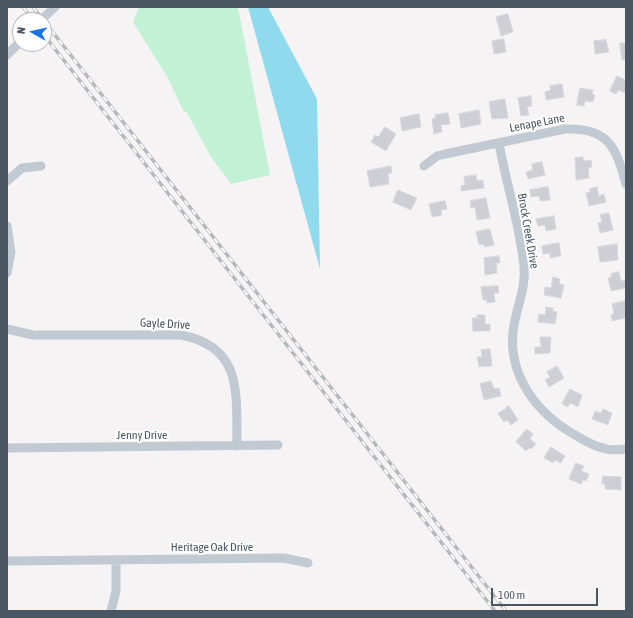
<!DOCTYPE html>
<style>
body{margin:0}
#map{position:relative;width:633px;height:618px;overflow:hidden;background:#f5f3f3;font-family:"Asap Condensed",sans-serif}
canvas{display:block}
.frame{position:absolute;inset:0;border:8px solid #4a5661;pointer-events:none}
.north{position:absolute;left:12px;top:12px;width:40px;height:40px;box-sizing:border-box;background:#fff;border:1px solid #b7bbc0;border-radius:50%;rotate:278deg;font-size:11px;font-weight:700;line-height:16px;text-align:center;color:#4a5661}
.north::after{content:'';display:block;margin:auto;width:14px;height:18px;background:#1a73e8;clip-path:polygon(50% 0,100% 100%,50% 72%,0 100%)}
.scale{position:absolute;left:491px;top:588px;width:107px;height:18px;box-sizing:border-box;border:2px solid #4a5661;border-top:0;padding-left:5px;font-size:12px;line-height:14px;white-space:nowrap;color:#4a5661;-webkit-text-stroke:3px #fff;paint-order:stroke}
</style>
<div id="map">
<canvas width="633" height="618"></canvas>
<div class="frame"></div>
<div class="north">N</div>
<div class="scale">100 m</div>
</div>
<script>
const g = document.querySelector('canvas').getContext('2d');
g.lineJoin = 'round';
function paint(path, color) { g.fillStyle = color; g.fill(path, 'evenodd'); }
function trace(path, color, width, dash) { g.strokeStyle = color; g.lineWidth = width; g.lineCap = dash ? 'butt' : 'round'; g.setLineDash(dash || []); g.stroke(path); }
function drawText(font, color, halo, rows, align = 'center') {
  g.font = font + ' "Asap Condensed",sans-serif'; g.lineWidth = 4; g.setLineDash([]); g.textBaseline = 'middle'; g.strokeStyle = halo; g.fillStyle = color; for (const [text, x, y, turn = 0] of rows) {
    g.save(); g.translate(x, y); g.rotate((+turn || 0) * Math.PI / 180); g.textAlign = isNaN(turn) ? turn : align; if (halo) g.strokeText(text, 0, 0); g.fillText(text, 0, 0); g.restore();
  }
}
const green = new Path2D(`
 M139,7H238L270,175L231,184L211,157L186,111L184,112L168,78L133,22Z`);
const water = new Path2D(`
 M248,7H268L317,99L320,269Z`);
const building = new Path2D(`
 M508,14L513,32L501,36L496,17Z
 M504,39L506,52L494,54L492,41Z
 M606,40L609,52L595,54L594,41Z
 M620,43H626V60H622Z
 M617,76L626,80V93L618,90L616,94L610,91Z
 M562,84L564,97L546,100L545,92L551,90L550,86Z
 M580,88L593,90L592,94L595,95L593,102L585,101L584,106L577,105Z
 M531,96L532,106L527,107L529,115L521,116L518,98Z
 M505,99L508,118L492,119L489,102Z
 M479,110L481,124L461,128L459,114Z
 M448,113L450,124L441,125L442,132L434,134L432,119L436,118L435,115Z
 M419,114L421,127L402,131L400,118Z
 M385,127L396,134L386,151L371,142L375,135L378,137Z
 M583,157V161L591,160L592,167L588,168L589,178L576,180L575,158Z
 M542,162L545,175L528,179L526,172L533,170L532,164Z
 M391,166L392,173L388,174L389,184L370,187L367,171Z
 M476,175L477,181L483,180L484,188L461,191V186L465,185L464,177Z
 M548,187L550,200L540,201L539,196L531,197L530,190Z
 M597,187L599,196L604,194L606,202L589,206L586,193L590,192V189Z
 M398,190L417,198L411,210L393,202Z
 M486,198L490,218L477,220L475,207L471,208L470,201Z
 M445,201L447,209L441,210L442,215L432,217L429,204Z
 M609,213L613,230L600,233L598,223L602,222L600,215Z
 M554,216L556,229L546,231L545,225L538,226L536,219Z
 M490,229L494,245L484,247V244L479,245L476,232Z
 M559,243L561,256L550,258V253L543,254L542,246Z
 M617,244L618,260L600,262L598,247Z
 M499,256L500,263H496L497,273L485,275L484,258Z
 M619,272L621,281L626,280V288L611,291L608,278L612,277L611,274Z
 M553,277L560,279L559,284L564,285L561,298L544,295L545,287L551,288Z
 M498,286L499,293H494L495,302L487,303V300H483L481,287Z
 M626,301V318L612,321L611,315L614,314L612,304Z
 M546,307L553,308V311L557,312L555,324L538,322L539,314L545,315Z
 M477,315H485V324H490V331H473L472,318H477Z
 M540,337H551L550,353L535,354V347H541Z
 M490,349L492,366L479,367L477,357H482L481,350Z
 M557,366L564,378L549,387L545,380L550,377L547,372Z
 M491,381L494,389L499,388L501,396L484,400L480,384Z
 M570,389L582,395L578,407L570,403L568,407L562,404Z
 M509,406L518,420L511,425L507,420L504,422L498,414Z
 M603,409L612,413L608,425L592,419L595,411L601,413Z
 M527,429L533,434L530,439L536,444L531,449L529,448L526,451L516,442Z
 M551,447L565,456L561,463L555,460L553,463L544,458Z
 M576,463L584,466L581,471L589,474L586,481L583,480L581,484L569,479Z
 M603,476L621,477V490L605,489V484H602Z`);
const minor = new Path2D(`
 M41,20L55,7
 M7,55L20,42
 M499,143C506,184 520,225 524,266C526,285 519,301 515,320C504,367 531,408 570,432C588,443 604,453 626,449
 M424,166L437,156L445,154L565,129C608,127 616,147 626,184
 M7,181L22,168L41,166
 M7,226L11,252L7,273
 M7,329L33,335H181C244,347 236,395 237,446
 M7,448L278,445
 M7,561L284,558L308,563
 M111,611L116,591V560`);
const rail = new Path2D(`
 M23,7L33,20
 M33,7L43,20
 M44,21L506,611
 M44,35L495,611`);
const streetNames = [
 ["Lenape Lane",537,123,-11],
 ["Brock Creek Drive",528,231,80],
 ["Gayle Drive",165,324,3],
 ["Jenny Drive",142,435],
 ["Heritage Oak Drive",212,547]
];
paint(green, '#c3f1d5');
paint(water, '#90daee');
paint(building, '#cdcfd5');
trace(building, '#d7d9de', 1);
trace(minor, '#c1cad2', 9);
trace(rail, '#b5b8bd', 3.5);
trace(rail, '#fff', 2, [6]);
drawText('12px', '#4a5661', '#fff', streetNames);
</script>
